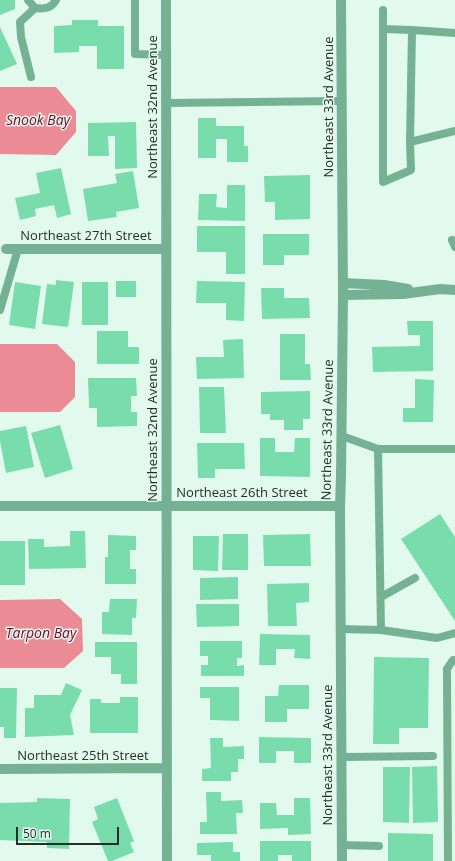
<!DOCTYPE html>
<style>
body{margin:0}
#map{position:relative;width:455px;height:861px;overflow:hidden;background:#e2faed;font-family:"Open Sans",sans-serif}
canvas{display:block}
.scale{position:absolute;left:16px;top:827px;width:103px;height:18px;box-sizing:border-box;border:2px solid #252e29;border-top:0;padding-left:5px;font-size:12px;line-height:14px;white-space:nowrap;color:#252e29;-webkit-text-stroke:3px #e2faed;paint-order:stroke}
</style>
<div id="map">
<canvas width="455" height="861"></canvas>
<div class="scale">50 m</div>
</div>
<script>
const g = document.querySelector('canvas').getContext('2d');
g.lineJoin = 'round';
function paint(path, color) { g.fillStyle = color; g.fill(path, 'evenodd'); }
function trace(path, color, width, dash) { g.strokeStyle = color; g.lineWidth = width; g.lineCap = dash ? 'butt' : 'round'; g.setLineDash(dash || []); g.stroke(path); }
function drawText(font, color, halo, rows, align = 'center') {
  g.font = font + ' "Open Sans",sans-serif'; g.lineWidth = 3; g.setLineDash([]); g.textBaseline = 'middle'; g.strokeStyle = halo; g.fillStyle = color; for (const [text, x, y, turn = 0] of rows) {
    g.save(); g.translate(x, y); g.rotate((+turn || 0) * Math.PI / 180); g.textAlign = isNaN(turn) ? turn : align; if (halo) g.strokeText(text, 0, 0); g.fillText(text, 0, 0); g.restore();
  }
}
const water = new Path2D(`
 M0,87H56L76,111V132L56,155L0,154Z
 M0,344H57L75,362V397L60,412H0Z
 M60,599L82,619L83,651L64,668H0V600Z`);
const building = new Path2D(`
 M0,0H15V9L0,15Z
 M72,20H98V26H124V69H97V46H79V52L54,53V26L72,25Z
 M0,27L17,64L0,71Z
 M198,118H216V126H244V146H248V162H227V139H216V158H198Z
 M136,122L137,168L115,169V136H108L109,156H88V123Z
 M61,168L71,214L57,218L54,205L35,209L36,216L20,220L15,198L40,193L36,173Z
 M133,171L139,208L116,212L117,217L88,221L83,189L117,183L115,174Z
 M310,175V219L275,220V202H265L264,176Z
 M227,185H245V221L198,220L199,194H217L216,207L227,208Z
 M197,226H245V274H226V252H197Z
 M263,234H309V255H284V265H263Z
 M56,280L74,282L68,327L42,324L47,284L56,285Z
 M116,281H136V297H116Z
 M197,281L245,282L244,321L226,320V303H196Z
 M15,282L41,286L35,329L9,325Z
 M82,282H108V325H82Z
 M261,288H284V298H309L310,318L262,319Z
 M407,321H433V371L373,372L372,347L420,346V335H408Z
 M97,331H128V347H139V364H97Z
 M280,334H305V364H310L311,380H280Z
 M243,339L244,378L197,379L196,357H224L223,340Z
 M88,378H136L137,396H131V412H137V426L97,427V408H89Z
 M415,379L434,380L433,422H403V408H415Z
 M199,387H224L226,433H200Z
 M310,391V419H303V430H284V420H270V414H261V392Z
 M60,425L73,469L45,478L31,433Z
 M26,426L34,467L6,473L0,441V431Z
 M260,438H275V452H294L295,438H310V477L260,476Z
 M197,443H244L245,469H215V478H198Z
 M440,514L455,537V621L401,539Z
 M70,531H85L86,568L29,569L28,539H44V547L70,546Z
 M223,534H248V570H222Z
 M310,534L311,566H264L263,535Z
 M108,535L136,536V550H130V569H136V584H105V557H108Z
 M193,536H219L218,571L193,570Z
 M0,541H25V585H0Z
 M238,577V599L200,600V578Z
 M309,583V602L296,603L297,626H268L267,584Z
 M110,599H137L136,618H132V635L102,634V612H109Z
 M196,604H239V626L197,627Z
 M260,634L310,635V659L294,658L295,649H276V665H259Z
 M200,641H242V658H237V666L244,665V676H201V665H208V656H200Z
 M95,642H137V684H121V674H111V657H95Z
 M374,657L429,658L428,728H399V744H373Z
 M66,683L82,690L70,715L74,735L25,737V708H34V695H61Z
 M279,685H309V709H287V722H265V696H278Z
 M200,687H239V721L210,720V698H200Z
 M0,688H17L16,738H4V727H0Z
 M120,697H138V733H90V699H101V703H120Z
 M259,737L311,738V763H294V751H276V763H259Z
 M210,738H223V747L244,746V759H238V772H231V781H202V769L211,768Z
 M437,766L438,822L413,823L412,767Z
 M383,767H410L409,823L383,822Z
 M206,792H221V801L242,800L243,813H236L237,834H200V822H207Z
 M37,798L70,799L69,849L47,848V842L0,840V803L37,802Z
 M117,798L134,841L130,843L134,852L112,861H108L92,822L98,819L94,807Z
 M294,798H310L311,834L288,835V828L260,829V803H276L277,815H294Z
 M388,833L433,834V861H388Z
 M260,841H311V861H292V855H278V861H260Z
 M233,842V852H240V861H211V855H197V843Z`);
const service = new Path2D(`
 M28,0L35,8
 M135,0V54L166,55
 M383,10V29
 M455,33L412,30L410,142L455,131
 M31,77L21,37L20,22L35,8C44,9 51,9 56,0
 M166,103L342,101
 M410,142L411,170L383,182V29L412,30
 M452,240L455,247
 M0,310L18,249
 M378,449H455
 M381,597L415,578
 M340,629L381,630L378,449L342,436
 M381,630L437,638L455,633
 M341,757L433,756
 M342,845L379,846
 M448,861L447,669L453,660H455`);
const minor = new Path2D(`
 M166,0L167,861
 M341,0L343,295L341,476L340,506L342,861
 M6,249H166
 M343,283L384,285L408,289
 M343,295L403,294L440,289L455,290
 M0,506H340
 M0,769L167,768`);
const streetNames = [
 ["Northeast 32nd Avenue",153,107,-90],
 ["Northeast 33rd Avenue",329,107,-90],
 ["Northeast 27th Street",86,236],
 ["Northeast 32nd Avenue",153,430,-90],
 ["Northeast 33rd Avenue",328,430,-89],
 ["Northeast 26th Street",242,493],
 ["Northeast 33rd Avenue",328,755,-90],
 ["Northeast 25th Street",83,756]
];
const waterNames = [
 ["Snook Bay",38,121],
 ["Tarpon Bay",41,634]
];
paint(water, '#eb8b96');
paint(building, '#79dcad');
trace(service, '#74b293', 8);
trace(minor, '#74b293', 10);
drawText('13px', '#252e29', '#e2faed', streetNames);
drawText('italic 14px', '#7b0429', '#e2faed', waterNames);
</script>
